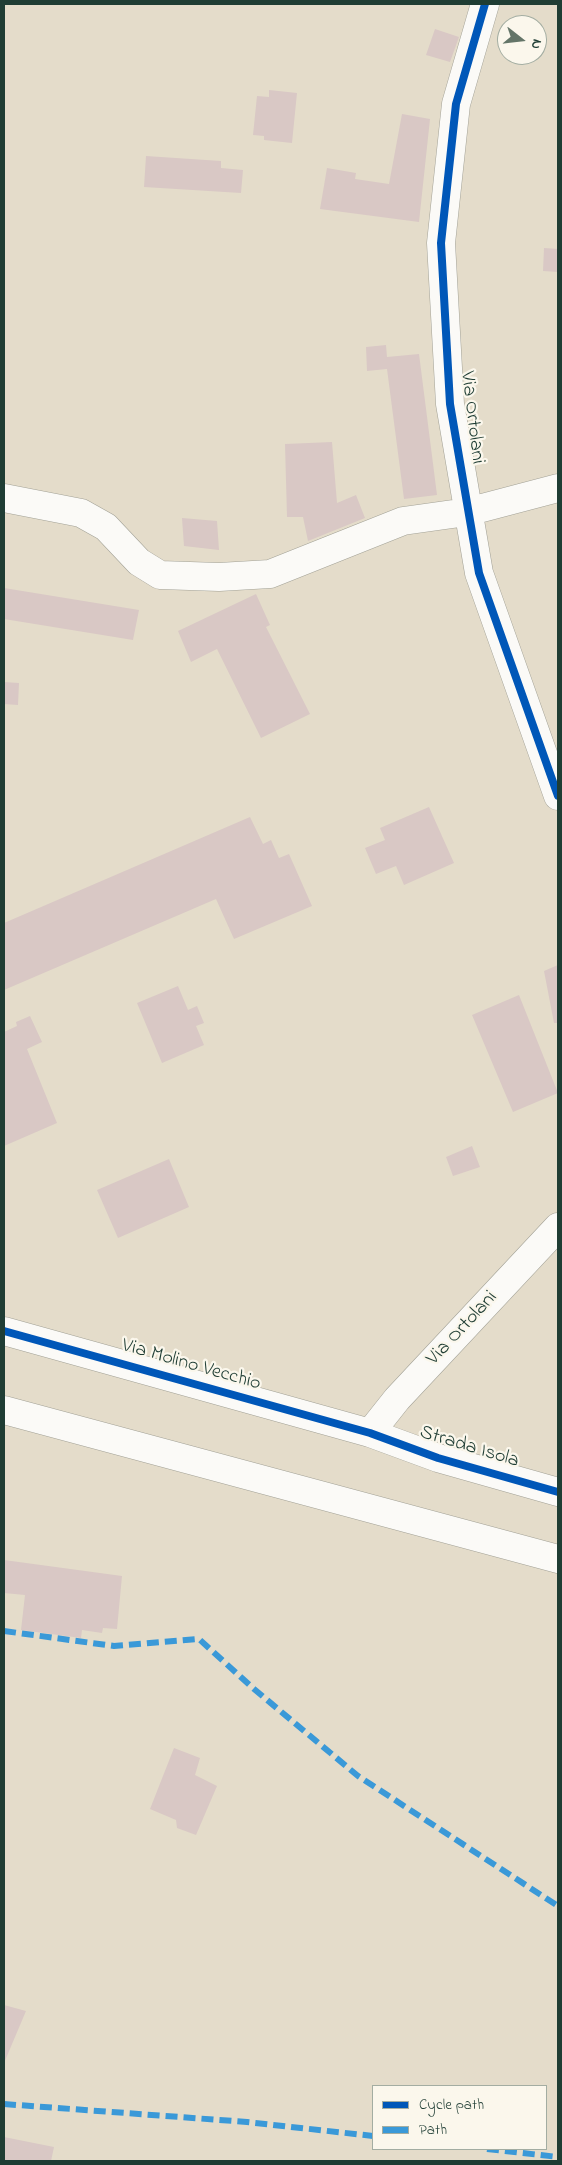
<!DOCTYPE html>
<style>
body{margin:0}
#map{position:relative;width:562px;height:2165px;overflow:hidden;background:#e4dcca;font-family:"Indie Flower",sans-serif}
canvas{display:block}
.frame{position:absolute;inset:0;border:5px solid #1f3d34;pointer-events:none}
.legend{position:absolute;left:372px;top:2085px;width:175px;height:65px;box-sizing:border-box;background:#fbf7ec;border:1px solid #a3ada2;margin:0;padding:6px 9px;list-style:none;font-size:15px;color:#1f3d34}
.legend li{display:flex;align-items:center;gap:10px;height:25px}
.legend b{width:25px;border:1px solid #a3ada2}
.north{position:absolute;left:497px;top:15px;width:50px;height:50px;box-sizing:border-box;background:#fbf7ec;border:1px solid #a3ada2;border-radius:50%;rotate:106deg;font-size:14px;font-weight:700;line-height:20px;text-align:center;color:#1f3d34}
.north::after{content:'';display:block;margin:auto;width:18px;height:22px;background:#647568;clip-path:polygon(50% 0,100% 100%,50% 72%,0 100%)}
</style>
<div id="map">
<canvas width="562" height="2165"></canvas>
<div class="frame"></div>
<ul class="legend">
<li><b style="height:6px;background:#0057b8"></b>Cycle path</li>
<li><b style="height:6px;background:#3a99d8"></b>Path</li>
</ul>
<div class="north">N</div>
</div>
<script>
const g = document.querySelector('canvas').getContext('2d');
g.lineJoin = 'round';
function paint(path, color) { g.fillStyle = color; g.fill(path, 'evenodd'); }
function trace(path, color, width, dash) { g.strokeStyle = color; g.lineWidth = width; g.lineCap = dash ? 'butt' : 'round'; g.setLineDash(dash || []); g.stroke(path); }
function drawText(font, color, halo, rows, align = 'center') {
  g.font = font + ' "Indie Flower",sans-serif'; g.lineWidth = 4.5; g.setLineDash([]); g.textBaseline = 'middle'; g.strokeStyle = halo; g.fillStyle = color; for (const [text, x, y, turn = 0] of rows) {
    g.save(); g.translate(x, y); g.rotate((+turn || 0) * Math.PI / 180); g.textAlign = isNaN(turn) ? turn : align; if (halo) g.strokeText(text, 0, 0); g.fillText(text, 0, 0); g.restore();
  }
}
const building = new Path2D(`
 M435,29L459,37L450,62L426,55Z
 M269,90L297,93L292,143L264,140V136L253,135L257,96L269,97Z
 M402,114L430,119L419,222L320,209L327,168L356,173L355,179L389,184Z
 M146,156L221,161V168L243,170L241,193L144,187Z
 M544,248L558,249V272L543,271Z
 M386,345L387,357L419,354L437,495L404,499L387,369L367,371L366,347Z
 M332,442L337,503L356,495L365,518L308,541L303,517H287L285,444Z
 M182,518L217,521L219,550L184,546Z
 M4,588L139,610L133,640L4,619Z
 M256,594L270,625L266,627L310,714L261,738L217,649L191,662L178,631Z
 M4,682L19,683L18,705L4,704Z
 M429,807L454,863L404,885L396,866L376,874L365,848L385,840L380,828Z
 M250,817L263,844L271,840L279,858L289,854L312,906L234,939L216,899L4,990V923Z
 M558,965V1023H554L544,971Z
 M178,986L188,1010L197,1006L204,1023L196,1026L204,1045L162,1063L137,1003Z
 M519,995L558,1093L513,1112L472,1015Z
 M30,1016L42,1042L27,1049L57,1123L4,1146V1032L17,1026L16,1022Z
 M472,1146L480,1167L453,1176L446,1157Z
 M169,1159L189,1207L118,1238L97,1190Z
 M4,1560L122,1576L117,1629L103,1628L102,1633L82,1630L81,1638L21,1630L25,1595L4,1593Z
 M174,1748L200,1758L195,1775L217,1786L196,1835L177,1828L176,1820L150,1809Z
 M4,2005L26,2011L4,2063Z
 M4,2137L54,2147L51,2161H4Z`);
const minor = new Path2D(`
 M485,4L456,104L441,243L450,404L479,573L558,796
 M4,498L81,513L106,527L139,562L160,575L219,577L270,574L403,521L467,512L558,488
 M4,1331L370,1433L438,1458L558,1492
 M4,1410L558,1559
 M370,1433L397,1399L558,1227`);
const quiet = new Path2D(`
 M4,1631L114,1646L199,1639L254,1689L358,1776L558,1906
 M4,2104L247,2122L373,2136
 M487,2149L558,2157`);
const cycleway = new Path2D(`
 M485,4L456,104L441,243L450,404L479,573L558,796
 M4,1331L370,1433L438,1458L558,1492`);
const streetNames = [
 ["Via Ortolani",471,418,83],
 ["Via Ortolani",463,1329,-47],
 ["Via Molino Vecchio",191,1366,16],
 ["Strada Isola",469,1448,17]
];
paint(building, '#d9c8c5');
trace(minor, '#a2a196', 29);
trace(minor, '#fbfaf7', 28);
trace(quiet, '#3a99d8', 6, [12, 6]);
trace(cycleway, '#0057b8', 8);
drawText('20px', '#1f3d34', '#fbf7ec', streetNames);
</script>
